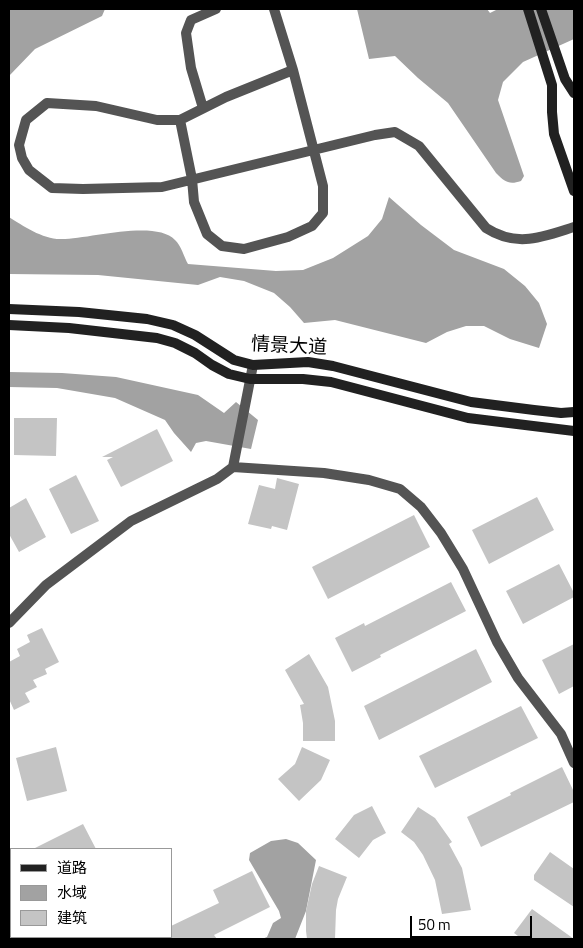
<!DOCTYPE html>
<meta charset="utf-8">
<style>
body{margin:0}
#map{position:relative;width:583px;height:948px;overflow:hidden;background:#fff;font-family:"Titillium Web","Noto Sans SC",sans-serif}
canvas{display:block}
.frame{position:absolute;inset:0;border:10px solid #000;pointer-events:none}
.legend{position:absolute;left:10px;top:848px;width:162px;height:90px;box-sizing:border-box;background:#fff;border:1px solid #999;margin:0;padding:6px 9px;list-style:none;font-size:15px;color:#000}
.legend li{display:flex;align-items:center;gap:10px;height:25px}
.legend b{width:25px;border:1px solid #999}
.scale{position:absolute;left:410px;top:916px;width:122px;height:22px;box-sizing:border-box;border:2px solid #000;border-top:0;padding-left:6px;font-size:15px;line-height:18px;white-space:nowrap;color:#000;-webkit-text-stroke:4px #fff;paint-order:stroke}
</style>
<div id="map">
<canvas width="583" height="948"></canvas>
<div class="frame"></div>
<ul class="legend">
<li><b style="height:6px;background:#212121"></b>道路</li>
<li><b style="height:14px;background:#a2a2a2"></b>水域</li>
<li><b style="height:14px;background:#c4c4c4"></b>建筑</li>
</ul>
<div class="scale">50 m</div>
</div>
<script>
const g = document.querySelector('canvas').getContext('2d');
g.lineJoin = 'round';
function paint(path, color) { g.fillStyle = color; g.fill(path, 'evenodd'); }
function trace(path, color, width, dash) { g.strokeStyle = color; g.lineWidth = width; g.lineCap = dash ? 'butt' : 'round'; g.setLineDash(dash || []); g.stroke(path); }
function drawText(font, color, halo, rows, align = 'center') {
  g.font = font + ' "Titillium Web","Noto Sans SC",sans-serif'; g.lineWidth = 4; g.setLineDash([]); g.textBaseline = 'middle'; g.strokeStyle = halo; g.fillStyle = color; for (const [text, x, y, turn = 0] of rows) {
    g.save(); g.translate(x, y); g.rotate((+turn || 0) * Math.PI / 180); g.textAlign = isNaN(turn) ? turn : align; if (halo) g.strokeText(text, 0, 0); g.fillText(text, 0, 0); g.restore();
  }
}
const water = new Path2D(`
 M9,9H105L102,16L35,49L9,76Z
 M357,9H487L490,13L498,9H574V39L523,62L503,82L498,100L524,176L521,181C509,185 505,182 496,173L448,103L418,78L395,56L369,59Z
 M389,197L421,225L454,250L504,269L525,286L539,303L547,324L539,348L510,339L484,326H466L447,332L426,343L335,320L304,323L290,307L274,293L244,281L220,277L198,285L98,275L9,274V217C23,226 44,240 62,239C88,239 156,219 175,240C181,245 184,257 188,264L276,271L303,270L333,258L368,236L382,219Z
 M9,372L62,373L116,377L198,395L224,413L236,402L258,420L251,449L206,441L196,443L191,452L174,433L165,420L115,398L57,388L9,387Z
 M286,839L298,843L316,860L306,911L295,939H262L267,937L273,923L281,918L279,911L249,860L250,853L271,841Z`);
const building = new Path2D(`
 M14,418H57L56,456L14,455Z
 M157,429L173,461L121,487L107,460L113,457H102Z
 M76,475L99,521L71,534L49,489Z
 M277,478L299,484L287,530L272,526L271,529L248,524L259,485L275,489Z
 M537,497L554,530L489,564L472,530Z
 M26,498L46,537L19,552L9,534V508Z
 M414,515L430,547L328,599L312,567Z
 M559,564L574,593V597L523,624L506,591Z
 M451,582L466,611L380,655L381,657L352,672L335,638L364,623L365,626Z
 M42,628L59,662L45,669L47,674L33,680L37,687L25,693L30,702L14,710L9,699V662L20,656L17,649L30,642L27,635Z
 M574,644V686L559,694L542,660Z
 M476,649L492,682L379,740L364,706Z
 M309,654L328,687L335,721V741H303V723L300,705L304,704L285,670Z
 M521,706L538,738L435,788L419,756Z
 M56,747L67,791L27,801L16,758Z
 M302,747L330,760L321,780L299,801L278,779L295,764Z
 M562,767L574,792V802L481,847L467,817L511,795L510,793Z
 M372,806L386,833L373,840L359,858L335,839L354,815Z
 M418,807L435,818L452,842L449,844L462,868L471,910L442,914L435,880L423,855L414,842L401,832Z
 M83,824L96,849H33Z
 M550,852L574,869V907L534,880V875Z
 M319,866L347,877L338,899L336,910L335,939H307L306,931V911L312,884Z
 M252,871L270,907L214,935L217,939H171V926L219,903L213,890Z
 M532,909L574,939H522L514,933Z`);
const street = new Path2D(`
 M293,70L226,97L180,120H157L96,106L47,103L26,120L19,145L22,158L29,170L52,188L83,189L162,187L375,135L395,132L419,146L486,228C517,248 542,237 574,227
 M203,108L191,68L186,33L191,20L216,9
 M180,120L192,179L194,202L207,234L222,246L244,249L288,237L312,226L323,213V186L293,70L274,9
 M233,467L324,473L369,480L400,489L421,507L441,533L463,569L497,642L518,678L561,734L574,763
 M9,623L46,585L131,521L217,479L233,467L253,365
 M9,864L10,872L9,876`);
const secondary = new Path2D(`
 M528,9L552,85V112L554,134L574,191
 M541,9L565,79L574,93
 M9,309L79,312L147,319L173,325L195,335L234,360L253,365L308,362L333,366L471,402L534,410L561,413L574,412
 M9,325L69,328L157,338L175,343L195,353L212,365L229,374L250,379H303L331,382L468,418L574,431`);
const streetNames = [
 ["情景大道",289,347,3]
];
paint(water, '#a2a2a2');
paint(building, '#c4c4c4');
trace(street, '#545454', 10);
trace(secondary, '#212121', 10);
drawText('19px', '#000', '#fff', streetNames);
</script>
